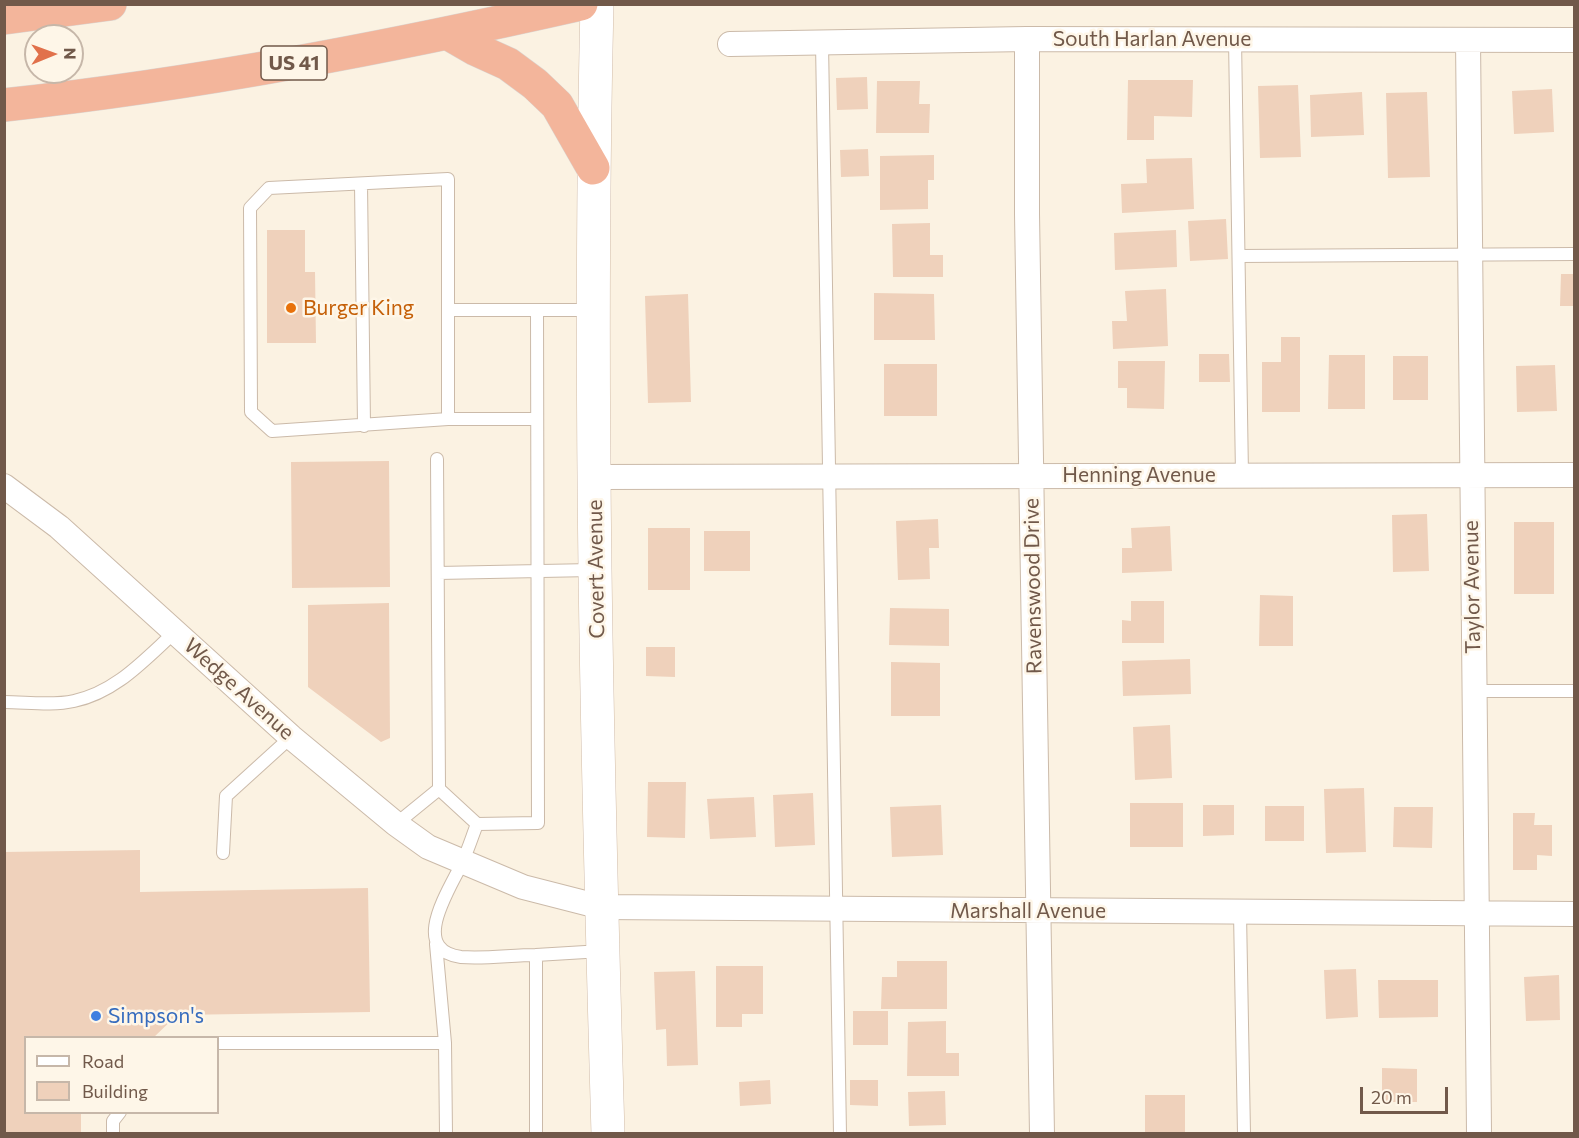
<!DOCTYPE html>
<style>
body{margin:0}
#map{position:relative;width:1579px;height:1138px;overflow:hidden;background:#fbf2e2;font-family:Commissioner,sans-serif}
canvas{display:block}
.frame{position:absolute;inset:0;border:6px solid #71594a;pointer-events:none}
.legend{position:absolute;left:24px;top:1036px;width:195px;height:78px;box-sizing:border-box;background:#fef6e8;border:2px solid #c6b7a9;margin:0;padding:8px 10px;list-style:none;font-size:18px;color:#71594a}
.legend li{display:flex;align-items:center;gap:12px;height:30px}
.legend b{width:30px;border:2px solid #c6b7a9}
.north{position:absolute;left:24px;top:24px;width:60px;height:60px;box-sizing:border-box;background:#fef6e8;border:2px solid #c6b7a9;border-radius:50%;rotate:89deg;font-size:16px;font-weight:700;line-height:24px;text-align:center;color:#71594a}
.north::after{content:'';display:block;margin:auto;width:21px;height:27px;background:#e1714b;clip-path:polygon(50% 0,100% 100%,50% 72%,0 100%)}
.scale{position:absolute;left:1360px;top:1087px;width:88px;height:27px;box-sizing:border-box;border:3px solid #71594a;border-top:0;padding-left:8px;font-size:18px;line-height:21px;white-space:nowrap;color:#71594a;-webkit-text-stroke:4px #fef6e8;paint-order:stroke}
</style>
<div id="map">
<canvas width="1579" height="1138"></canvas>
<div class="frame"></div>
<ul class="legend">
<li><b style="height:8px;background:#fff"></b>Road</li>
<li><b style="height:16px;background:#efd1bb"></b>Building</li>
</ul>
<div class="north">N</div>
<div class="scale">20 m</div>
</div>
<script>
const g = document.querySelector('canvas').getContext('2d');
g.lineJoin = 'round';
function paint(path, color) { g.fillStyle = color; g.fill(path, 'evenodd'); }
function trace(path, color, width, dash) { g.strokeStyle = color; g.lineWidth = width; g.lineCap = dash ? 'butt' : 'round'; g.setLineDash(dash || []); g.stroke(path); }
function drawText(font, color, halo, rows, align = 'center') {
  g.font = font + ' Commissioner,sans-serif'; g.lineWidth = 5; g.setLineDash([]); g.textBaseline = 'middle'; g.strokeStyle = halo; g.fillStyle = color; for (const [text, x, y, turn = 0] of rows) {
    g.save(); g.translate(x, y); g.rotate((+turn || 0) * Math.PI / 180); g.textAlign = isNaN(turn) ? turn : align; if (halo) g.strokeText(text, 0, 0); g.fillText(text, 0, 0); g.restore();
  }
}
const building = new Path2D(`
 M867,77L868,109L837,110L836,78Z
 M1128,80H1193L1192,117L1154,116V140H1127Z
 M877,81H920L919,104H930L929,133H876Z
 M1298,85L1301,157L1260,158L1258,86Z
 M1552,89L1554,132L1514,134L1512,91Z
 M1362,92L1364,135L1311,137L1310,95Z
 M1427,92L1430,177L1388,178L1386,93Z
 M868,149L869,176L841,177L840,150Z
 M934,155V180H928V209L880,210V156Z
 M1192,158L1194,209L1122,213L1121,184L1147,183L1146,159Z
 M1226,219L1228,259L1190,261L1188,221Z
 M930,223V255H943V277H893L892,224Z
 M267,230H305V272H315L316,343H267Z
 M1176,230L1177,267L1115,270L1114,233Z
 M1561,274H1574V306H1560Z
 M1166,289L1168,346L1113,349L1112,321H1127L1125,291Z
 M874,293L934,294L935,340H874Z
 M688,294L691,402L648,403L645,296Z
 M1281,337H1300V412H1262V362H1281Z
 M1199,354H1229L1230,382H1199Z
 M1329,355H1365V409H1328Z
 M1393,356H1428V400H1393Z
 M1118,361H1165L1164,409L1127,408V388H1118Z
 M884,364H937V416H884Z
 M1555,365L1557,411L1517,412L1516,366Z
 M389,461L390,587L292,588L291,462Z
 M1427,514L1429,571L1393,572L1392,515Z
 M938,519L939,548H929L930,579L898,580L896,521Z
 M1514,522H1554V594H1514Z
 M1170,526L1172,571L1122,573V548H1132L1131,528Z
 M648,528H690V590H648Z
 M704,531H750V571H704Z
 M1260,595L1293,596V646H1259Z
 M1131,601H1164V643H1122V620L1131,621Z
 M389,603L390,738L381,742L308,687V605Z
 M890,608L949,609V646L889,645Z
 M646,647H675V677L646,676Z
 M1190,659L1191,694L1123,696L1122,661Z
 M891,662L940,663V716H891Z
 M1170,725L1172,778L1135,780L1133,727Z
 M648,782H686L685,838L647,837Z
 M1364,788L1366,852L1326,853L1324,789Z
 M813,793L815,845L775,847L773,795Z
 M754,797L756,837L710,839L707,799Z
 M1130,803H1183V847H1130Z
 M941,805L943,855L892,857L890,807Z
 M1203,805H1234V835L1203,836Z
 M1265,806H1304V841H1265Z
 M1394,807H1433L1432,848L1393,847Z
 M1513,813H1535L1534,825H1552V856L1537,855V870H1513Z
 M140,850V892L368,888L370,1012L177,1015L153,1038H26V1112H81V1134H4V852Z
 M897,961H947V1009H881L882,977H897Z
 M716,966H763V1014H742V1027H716Z
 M1356,969L1358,1017L1326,1019L1324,970Z
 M695,971L698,1065L667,1066L666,1029L656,1030L654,972Z
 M1559,975L1560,1020L1526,1021L1524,977Z
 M1378,980H1438V1017L1379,1018Z
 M853,1011H888V1045H853Z
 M946,1021V1053H959V1076H907L908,1022Z
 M1382,1068L1417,1069V1102H1382Z
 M770,1080L771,1104L740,1106L739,1082Z
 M850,1080H878V1106L850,1105Z
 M945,1091L946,1125L909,1126L908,1092Z
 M1145,1095H1185V1134H1145Z`);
const lane = new Path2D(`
 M1235,39L1242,475
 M822,43L840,1134
 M361,184L364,426
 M1239,256L1574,254
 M449,310H592
 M448,419V179L269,188L250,208L251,412L272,431L448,419H536
 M438,573L592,570
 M1474,691H1574
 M4,702C26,702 52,706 74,701C116,692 144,660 175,632
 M439,789L477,824
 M396,824L439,789L437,459
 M223,853L226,796L291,737
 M1240,913L1244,1134
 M536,955C512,955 485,959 461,957C408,950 450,889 462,863C468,850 472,837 477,824L538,823L537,310
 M218,1043H445L436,944
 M445,1043L446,1134
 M113,1134V1121L120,1112
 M536,1134V955L602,951`);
const street = new Path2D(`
 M1027,39V214L1042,1134
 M1468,40C1470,404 1476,769 1479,1134
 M730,44L1027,39L1574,40
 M595,477L1574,475
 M4,486L59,527L291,737L396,824L428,847L523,887L601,907L1574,914`);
const secondary = new Path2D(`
 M597,4C588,381 597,757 608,1134`);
const highway = new Path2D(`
 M4,18L110,4
 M449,34L475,49L508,64L535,84L557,105L593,168
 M4,105C199,84 390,47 581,4`);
const markers = [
 [291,308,6,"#e8710a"],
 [96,1016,6,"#3f7fe0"]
];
const shields = [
 [294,63,66]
];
const shieldNames = [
 ["US 41",294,63]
];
const streetNames = [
 ["South Harlan Avenue",1152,39],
 ["Henning Avenue",1139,475],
 ["Covert Avenue",596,569,-91],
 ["Ravenswood Drive",1033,586,-91],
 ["Taylor Avenue",1472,587,-91],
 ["Wedge Avenue",239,689,42],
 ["Marshall Avenue",1028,911]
];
const foodNames = [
 ["Burger King",303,308]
];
const shopNames = [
 ["Simpson's",108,1016]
];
paint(building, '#efd1bb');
trace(lane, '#cbbaa9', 14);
trace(street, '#cbbaa9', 26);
trace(secondary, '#d1bca9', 34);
trace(highway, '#dad4d0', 34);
trace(lane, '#fff', 12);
trace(street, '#fff', 24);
trace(secondary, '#fff', 33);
trace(highway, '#f3b59b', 33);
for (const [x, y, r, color] of markers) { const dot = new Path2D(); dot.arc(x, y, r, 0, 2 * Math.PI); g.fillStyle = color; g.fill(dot); trace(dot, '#fef6e8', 2); }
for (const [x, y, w] of shields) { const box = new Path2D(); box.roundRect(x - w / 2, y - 17, w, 34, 4.5); g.fillStyle = '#fef6e8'; g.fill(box); trace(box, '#71594a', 1.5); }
drawText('bold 20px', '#71594a', null, shieldNames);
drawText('21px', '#71594a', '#fef6e8', streetNames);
drawText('21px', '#c56008', '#fef6e8', foodNames, 'left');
drawText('21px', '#366cbe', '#fef6e8', shopNames, 'left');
</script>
